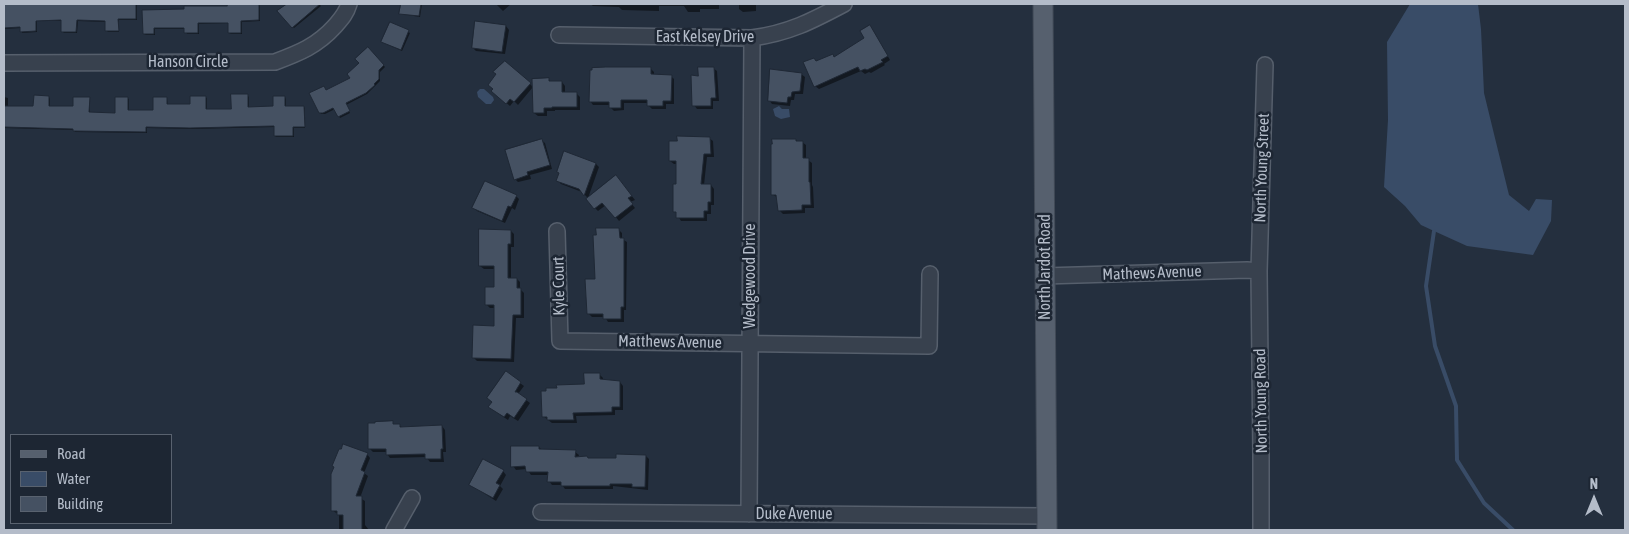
<!DOCTYPE html>
<style>
body{margin:0}
#map{position:relative;width:1629px;height:534px;overflow:hidden;background:#242f3e;font-family:"Asap Condensed",sans-serif}
canvas{display:block}
.frame{position:absolute;inset:0;border:5px solid #b4bcc9;pointer-events:none}
.legend{position:absolute;left:10px;top:434px;width:162px;height:90px;box-sizing:border-box;background:#1d2633;border:1px solid #59626f;margin:0;padding:6px 9px;list-style:none;font-size:15px;color:#b4bcc9}
.legend li{display:flex;align-items:center;gap:10px;height:25px}
.legend b{width:25px;border:1px solid #59626f}
.north{position:absolute;left:1569px;top:474px;width:50px;height:50px;-webkit-text-stroke:4px #1d2633;paint-order:stroke;rotate:0deg;font-size:14px;font-weight:700;line-height:20px;text-align:center;color:#b4bcc9}
.north::after{content:'';display:block;margin:auto;width:18px;height:22px;background:#b4bcc9;clip-path:polygon(50% 0,100% 100%,50% 72%,0 100%)}
</style>
<div id="map">
<canvas width="1629" height="534"></canvas>
<div class="frame"></div>
<ul class="legend">
<li><b style="height:6px;background:#56606e"></b>Road</li>
<li><b style="height:14px;background:#394c67"></b>Water</li>
<li><b style="height:14px;background:#455162"></b>Building</li>
</ul>
<div class="north">N</div>
</div>
<script>
const g = document.querySelector('canvas').getContext('2d');
g.lineJoin = 'round';
function paint(path, color) { g.fillStyle = color; g.fill(path, 'evenodd'); }
function trace(path, color, width, dash) { g.strokeStyle = color; g.lineWidth = width; g.lineCap = dash ? 'butt' : 'round'; g.setLineDash(dash || []); g.stroke(path); }
function drawText(font, color, halo, rows, align = 'center') {
  g.font = font + ' "Asap Condensed",sans-serif'; g.lineWidth = 5; g.setLineDash([]); g.textBaseline = 'middle'; g.strokeStyle = halo; g.fillStyle = color; for (const [text, x, y, turn = 0] of rows) {
    g.save(); g.translate(x, y); g.rotate((+turn || 0) * Math.PI / 180); g.textAlign = isNaN(turn) ? turn : align; if (halo) g.strokeText(text, 0, 0); g.fillText(text, 0, 0); g.restore();
  }
}
const water = new Path2D(`
 M1410,4H1478L1481,29L1484,93L1494,134L1509,195L1529,211L1536,199L1552,200L1551,221L1533,255L1467,246L1434,231L1421,225L1405,206L1384,187L1388,120L1387,42Z
 M480,89H484L493,97L494,100L491,104H486L478,97L477,92Z
 M779,106L782,109H789L790,117L781,119L775,116L773,109Z`);
const shadow = new Path2D(`
 M4,4H137V20H119V32H108L107,31V22L78,21L77,33H64L62,31L63,21H37V32L22,33L21,28L4,29Z
 M258,4L260,6V21L242,22V34H231L229,33V23L199,24V34H187L185,29H155V35H146L144,34V12Z
 M288,4H319L321,6L294,28L279,12Z
 M402,4H422L420,17L402,14L401,13Z
 M496,4H511L503,11Z
 M590,4H719V9H700V12H688L684,6H659V11L622,10L619,7L593,6Z
 M739,4H756V11L743,12L739,9Z
 M391,23L410,33L402,51L384,43Z
 M476,23L506,26L509,30L505,54L476,51L473,48Z
 M870,27L873,30L890,60L884,64L885,65L871,73L869,72L865,74L861,71L819,89L815,86L814,59L817,62L834,58L865,38Z
 M368,49L385,67L380,72V81L367,94L346,105L350,113L340,118L335,109L325,114H321L320,112L326,91L352,78Z
 M713,68L717,71L719,101H713V109H697L694,105L700,77Z
 M651,69L654,72V76H671L674,79V104H666V109H652L648,105V103H624V110L614,111L610,107V105H593L590,101Z
 M801,74L805,77L803,94H795L794,100H791L790,106L772,104L769,100Z
 M549,80L551,82H562L565,86V93H576L580,97V110H555V111H547V116H538L534,113Z
 M530,84L533,87L518,105L514,101L510,106L496,94L494,90Z
 M247,95L249,97V108L274,107L285,97L286,99V107H304L305,108V128H294V137H276L275,136V127L192,129L147,128V133L75,132L74,130L4,128V97L8,98V107L35,108L49,97L50,99V107H74L89,98L90,100V114H116L127,98L129,99V112H154L167,98L168,106H191L205,97L207,98V111L233,110Z
 M709,138L713,141L714,157H707L704,185H711L714,189V205H711V214H707V221H681L675,211L677,164H674L670,161Z
 M541,140L545,143L552,169L530,175L531,179L518,182L515,179Z
 M796,140L798,142H802L806,145V160H808L812,163V185L813,187L814,208H805V213L783,214L779,210L778,198L772,194Z
 M565,153L596,164L599,167L588,198L582,192L561,184L558,181Z
 M619,180L635,200L630,202L635,208L619,221L606,205L598,211L595,208Z
 M516,196L519,199L515,210L512,208L505,223L477,211L473,207Z
 M619,230L622,233V239L627,242L626,310H624V322H608L605,317H592L588,313L597,281Z
 M511,231L514,234V247H511V279H517L520,282V289L524,293V318H516L514,362L477,361L473,357L495,327V308H490L487,305L495,289V269H484L480,266Z
 M506,373L524,386L518,394L530,403L518,421L510,416L508,420L493,410Z
 M599,374L603,378V381L620,382L623,386V410H615V415L576,416L577,423H552L543,416Z
 M392,423L395,425H399L403,428L442,426L445,430L446,452H443L444,462H430L426,457L390,458L387,454V452H373L370,449Z
 M539,447L543,451L575,452L579,455L578,458L588,459H617L646,456L649,459L648,490L613,486V489H565L562,485H552L549,481V475H531L527,469L516,470L513,466Z
 M367,454L370,458L364,473L368,476L360,498L365,501V525L369,530H339V515L332,510Z
 M503,471L506,475L500,486L503,489L496,501L471,485Z`);
const stream = new Path2D(`
 M1434,231L1426,286L1435,346L1456,406L1457,460L1484,503L1513,530`);
const building = new Path2D(`
 M4,4H136V19H118L119,31H105V21L77,20L76,32H61V20L36,21V31L20,32V27L4,28Z
 M227,4H259V20L241,21V33H228V23H198V33H184V28H154V34H143L142,10L184,9V6H227Z
 M287,4H320L292,28L277,11Z
 M401,4H421L419,16L399,14Z
 M475,21L506,25L502,52L472,48Z
 M390,22L409,30L401,50L381,42Z
 M870,25L888,56L881,60L883,62L867,70L865,69L860,71L858,67L814,87L803,62L814,58L816,61L833,54L834,57L864,38L860,31Z
 M368,47L384,65L379,70V79L374,84L375,85L366,93L346,103L350,111L338,117L333,108L323,113H319L309,93L324,86L326,90L350,78L347,74L359,63L355,59Z
 M505,61L531,83L514,102L510,99L506,104L491,91L493,89L488,85L496,74L493,72Z
 M606,67H651V74L672,75L671,101H663V106H647V100H621V108H609V102H589L590,70H592V68Z
 M698,67H714L716,98H711V106H692L691,75L698,76Z
 M770,69L802,73L800,91L792,92L791,97H788L787,103L768,101Z
 M549,78V81H562V92H577V107H552V108H544V113H533L532,79Z
 M231,94H248V107L273,106V96H285V106H304L305,127H293V136H274V126L190,128L146,127V132L73,131V129L4,127V106H33L34,95L49,96V106H73V97H90L89,112L115,113V97H128V110H153V97H167V104H190V96H206V109H231Z
 M677,136L710,137L711,154H704L701,184H711V202H708V211H704V218H676V212H673V184H676V161H669V141H677Z
 M542,139L550,165L527,172L528,175L514,180L505,150Z
 M772,139H796V141H803V158H809V182H810L811,205H802V210L778,211L776,195H771V144H772Z
 M564,151L596,163L584,196L579,189L556,181L559,173L557,172Z
 M616,175L632,196L628,198L633,204L615,218L602,203L594,209L586,199Z
 M485,181L517,195L511,207L508,206L502,221L472,208Z
 M596,228H619L620,238H624V307H621V319H603V314H587L585,279H595L593,235H596Z
 M479,229L511,230V244H508V278H517V288H521V315H513L511,359L472,358L473,325L494,326V305H485V287H494V266H479Z
 M506,371L521,382L515,392H517L527,399L514,418L507,413L504,417L488,407L492,402L487,398Z
 M584,373H600V379L620,381V407H612V412L573,413L574,420H547V417H542L541,391H546V388H557L556,385L584,384Z
 M393,421V424H400V427L442,425L443,449H441V459H425V454L386,455V449H368V423H375V422Z
 M343,444L368,453L361,470L365,472L356,496H362V530H343V515H337V511H331V474L334,467L332,466L339,449H341Z
 M511,446H539V449L576,450L575,457L587,456L588,458H616V454L646,455L645,487H632V484H610V486H561V482H547L548,472H526L525,466L511,467Z
 M483,459L504,470L496,483L500,485L493,498L469,485Z`);
const minor = new Path2D(`
 M559,35L752,38C789,33 812,21 844,4
 M4,63L275,62C299,53 317,46 335,26C341,19 346,14 349,4
 M557,231L560,341L929,346L930,274
 M1044,276L1247,270L1259,271
 M541,512L1047,516
 M749,514L752,38
 M394,530L412,498
 M1261,530V456L1259,271L1265,65`);
const major = new Path2D(`
 M1043,4L1047,530`);
const streetNames = [
 ["East Kelsey Drive",705,37],
 ["Hanson Circle",188,62],
 ["North Young Street",1262,168,-88],
 ["North Jardot Road",1045,267,-90],
 ["Mathews Avenue",1152,273,-2],
 ["Wedgewood Drive",750,276,-90],
 ["Kyle Court",559,286,-91],
 ["Matthews Avenue",670,342,1],
 ["North Young Road",1261,401,-91],
 ["Duke Avenue",794,514]
];
paint(water, '#394c67');
paint(shadow, '#0007');
trace(stream, '#394c67', 4);
paint(building, '#455162');
trace(building, '#1f2835', 1);
trace(minor, '#565f6c', 18);
trace(major, '#414a57', 21);
trace(minor, '#38414e', 15);
trace(major, '#56606e', 19);
drawText('16px', '#b4bcc9', '#1d2633', streetNames);
</script>
